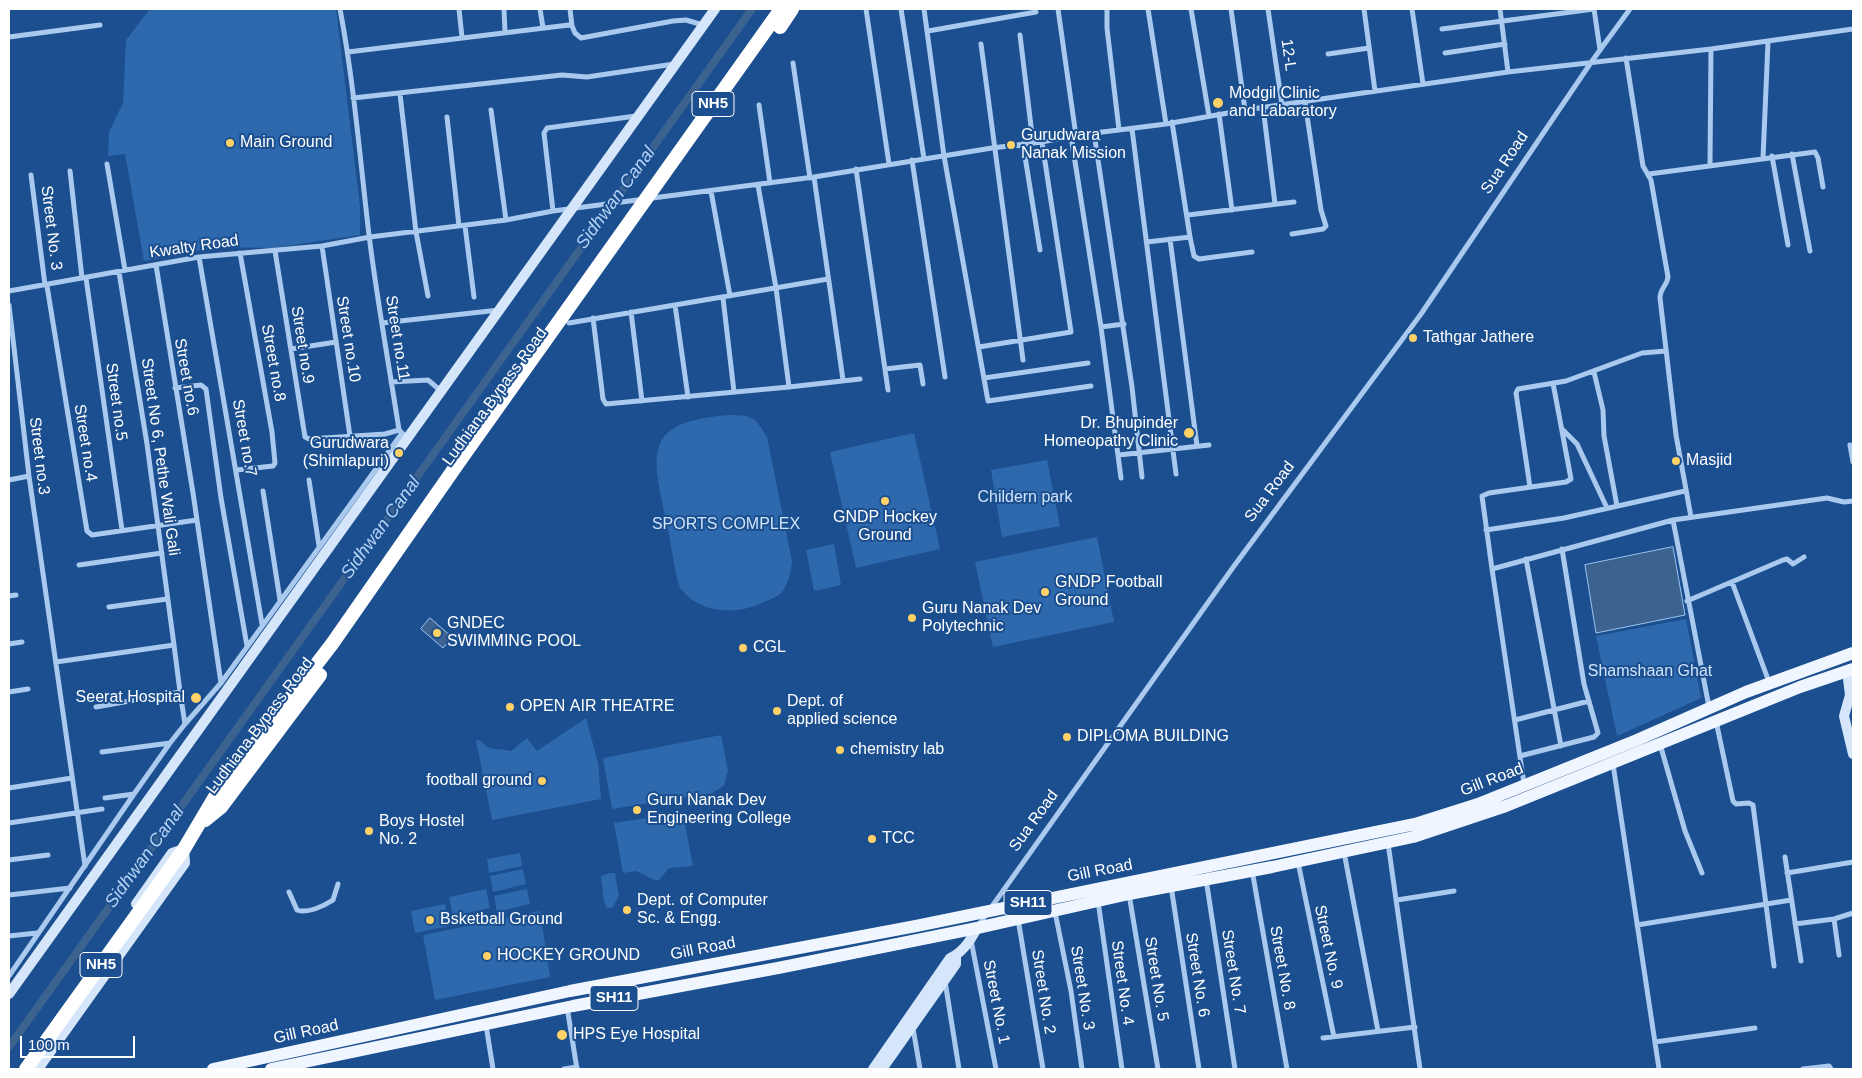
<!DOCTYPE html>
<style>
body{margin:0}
#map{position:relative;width:1862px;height:1078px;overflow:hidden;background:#1b4f8f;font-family:Helvetica,sans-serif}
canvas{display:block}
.frame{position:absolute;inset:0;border:10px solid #fff;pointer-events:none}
.scale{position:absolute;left:20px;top:1036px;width:115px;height:22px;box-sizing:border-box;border:2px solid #fff;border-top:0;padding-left:6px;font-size:15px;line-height:18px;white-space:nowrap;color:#fff;-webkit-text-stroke:4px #1b4f8f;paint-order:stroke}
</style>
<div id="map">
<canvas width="1862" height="1078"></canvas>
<div class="frame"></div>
<div class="scale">100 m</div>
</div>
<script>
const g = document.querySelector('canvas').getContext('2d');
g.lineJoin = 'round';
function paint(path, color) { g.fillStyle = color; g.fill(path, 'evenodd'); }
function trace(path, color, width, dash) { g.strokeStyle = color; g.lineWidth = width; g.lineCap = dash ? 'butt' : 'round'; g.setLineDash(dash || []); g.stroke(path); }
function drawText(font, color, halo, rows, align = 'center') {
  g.font = font + ' Helvetica,sans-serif'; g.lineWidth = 4; g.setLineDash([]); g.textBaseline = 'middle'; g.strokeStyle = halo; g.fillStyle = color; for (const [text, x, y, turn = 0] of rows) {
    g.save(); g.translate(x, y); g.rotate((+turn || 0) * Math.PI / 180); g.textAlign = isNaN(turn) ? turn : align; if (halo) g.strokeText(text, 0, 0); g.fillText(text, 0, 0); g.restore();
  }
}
const green = new Path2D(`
 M150,9H336L360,206V235L272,248L218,247L144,261L125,154L108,156L109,132L123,103L126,40Z
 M729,415C752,415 755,417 767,437L792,561C791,573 788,584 781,593C777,597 769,600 764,602C738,615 701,615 681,589C676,582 671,541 668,530C654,458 636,422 729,415Z
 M914,433L940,549L856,568L830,452Z
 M1047,460L1060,526L1002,537L991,470Z
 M1097,537L1114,622L993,647L975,562Z
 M834,544L841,585L814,591L806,550Z
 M1686,619L1701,698L1617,736L1596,636Z
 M586,718L598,763L601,799L492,820L476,740C483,740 484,746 490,748C496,750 504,749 511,751L527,738L537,751Z
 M721,735L728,771L724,786L712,793L612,809L603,758Z
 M666,815L684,819L693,866L669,868L659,880H654L636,871L623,873L614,823Z
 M520,853L522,866L489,873L487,859Z
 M523,869L526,884L493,892L490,876Z
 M609,873H615L619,896L612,908H607L604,902L601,876Z
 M486,889L490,908L453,916L449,897Z
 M527,889L530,904L497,912L494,896Z
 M445,904L449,926L415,933L411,911Z
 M540,911L550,977L435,1000L423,935Z`);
const water = new Path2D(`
 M1673,547L1685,615L1596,633L1585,565Z
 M430,618L452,637L443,648L421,629Z`);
const canal = new Path2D(`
 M9,1047L752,9`);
const street = new Path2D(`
 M340,9C354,83 360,159 369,235C377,300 389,365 399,430L407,438
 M459,9L462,37
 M504,9L505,32
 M540,9L543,28
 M570,9L572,26
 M866,9L889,164
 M901,9L924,159
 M924,9L944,156L988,401L1091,386
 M1058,9L1076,136
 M1107,9V28L1119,130
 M1148,9L1166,124
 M1191,9L1209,116
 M1231,9L1245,110
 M1268,9L1282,105
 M1364,9L1375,91
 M1412,9L1423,84
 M1500,9L1508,72
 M1594,9L1600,50
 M1442,29L1594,9
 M928,31L1036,12
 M1020,35L1033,143
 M9,37L100,25
 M981,44L1023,360
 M348,52L569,25L572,26L575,33L581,38L673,21L686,20L703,25
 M1445,53L1505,44
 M1328,54L1369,48
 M1626,58L1643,166L1651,180L1668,277C1667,286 1660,288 1660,298L1676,435L1691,517
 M793,63L810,178
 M400,94L416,232L428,296
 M353,98L562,75L587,77L674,64
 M759,105L770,183
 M1263,107L1275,204
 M491,110L506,220
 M1219,114L1232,210
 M447,117L459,226
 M1132,129L1176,474
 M1094,133L1132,387L1142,477
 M1071,136L1101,327L1121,478
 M1023,144L1040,250
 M1792,154L1810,251
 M1772,156L1788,245
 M1763,158L1768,42
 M912,160L945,377
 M107,164L125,270
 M1710,165L1711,49
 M856,169L888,390
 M70,171L82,278
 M1649,174L1815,152L1818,158L1823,187
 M31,175L45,285
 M814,177L843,380
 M758,185L776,288L789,387L860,379
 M711,191L730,296
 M553,211L544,133L547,128L636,116
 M1188,215L1294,202
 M465,226L474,297
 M1292,234L1323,229L1326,226L1321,210L1305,102
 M1190,237L1194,256L1199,259L1252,252
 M1170,239L1197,446
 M1147,242L1190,237L1172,122
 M322,246L350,436
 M275,251L305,437L309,439L385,434L399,430
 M199,257L262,624
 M156,265L193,493L221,683
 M119,272L147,444L174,645
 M86,278L122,530
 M47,286L87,531L92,535L197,520
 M9,291L199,257L322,246L370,237L506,220L553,211L814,177L992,148L1042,142L1071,136L1166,124L1245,110L1508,72L1711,49L1853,29
 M723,298L734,392
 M9,305L29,476L85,866
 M675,305L688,397
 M631,312L642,401
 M593,318L603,399L606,404L789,387
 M382,323L499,310
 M569,323L828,279
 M1101,327L1124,324
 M979,347L1071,332L1042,142
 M291,349L336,342
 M885,369L920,365L923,384
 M1594,372L1603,410L1604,436L1617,506
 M984,378L1088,363
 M391,382L428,380L441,391
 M175,388L201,385L206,389L221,498L247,646
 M1562,429L1577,444L1607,508
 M1850,445L1853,462
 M1119,455L1209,445
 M237,470L273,466L275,463L272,432L240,253
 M9,480L29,476
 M309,480L319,546
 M1530,487L1516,393L1518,389L1566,381L1642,353L1666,351
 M263,491L280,600
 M1486,530L1564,518L1685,491
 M1526,559L1561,746
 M79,565L162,553
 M1492,569L1482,496L1489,493L1566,482L1571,479L1553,383
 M1732,582L1769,682
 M9,596L16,595
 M1687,601L1783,560L1787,559L1793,564L1804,557
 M109,607L167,599
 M9,644L22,642
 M56,662L174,645L180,692
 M9,692L28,689
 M96,707L180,692L185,724L170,743
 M1709,707L1673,520L1827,498L1844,502L1853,501
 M1515,720L1589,701
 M1716,721L1733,801L1736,804L1749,803L1753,805L1774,966
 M185,724L221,683L402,433
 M1660,744L1685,831L1702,873
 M102,752L170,743L134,794
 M1520,756L1594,737L1598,733L1584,684L1562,549
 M1613,764L1659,1069
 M1524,784L1492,569L1673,520
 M9,788L72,778
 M9,823L102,809
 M1388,843L1420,1069
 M1344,852L1378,1031
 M1785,857L1801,961
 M9,860L48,855
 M1298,862L1334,1037
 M1252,870L1287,1069
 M1787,873L1853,862
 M1206,879L1235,1069
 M1171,886L1199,1069
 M289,892L297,910C307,914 324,906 333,900L338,884
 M1129,894L1158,1069
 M9,895L70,888
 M1397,900L1454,891
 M1098,901L1122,1069
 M1055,912L1071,991L1082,1069
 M1018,919L1043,1069
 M1834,919L1839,955
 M1795,924L1834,919L1853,913
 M1637,925L1791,900
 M978,926L1234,566L1421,314L1592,61L1630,9
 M9,936L37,933
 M971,940L996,1069
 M9,976L134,794L105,798
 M945,981L959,1069
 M567,1007L577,1069
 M486,1025L493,1069
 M913,1028L920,1069
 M1323,1038L1415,1027
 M1655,1042L1755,1028
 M564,1069L577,1067
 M1803,1069L1829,1066L1831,1069`);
const secondary = new Path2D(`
 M1847,671L1850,695L1844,716L1853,754
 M9,994L715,9
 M38,1069L185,863L184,849L172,853L136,904
 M873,1069L950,958C962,953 971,940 977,928
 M882,1069L956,964V956`);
const primary = new Path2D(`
 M213,1069L570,991L916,926L1415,824L1478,804L1637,740L1746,692L1853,653
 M271,1069L573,1006L778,968L977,928L1129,894L1272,867L1413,837L1506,806L1800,687L1853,669`);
const highway = new Path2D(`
 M780,27L792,9
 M205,820L221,807L320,675
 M26,1069L184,849L216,795L332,644L461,459L781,9`);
const markers = [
 [1218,103,6,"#ffd166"],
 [230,143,5,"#ffd166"],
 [1011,145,5,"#ffd166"],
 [1413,338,5,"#ffd166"],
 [1189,433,6,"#ffd166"],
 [399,453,5,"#ffd166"],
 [1676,461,5,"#ffd166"],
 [885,501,5,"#ffd166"],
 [1045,592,5,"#ffd166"],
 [912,618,5,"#ffd166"],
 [437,633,5,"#ffd166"],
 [743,648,5,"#ffd166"],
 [196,698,6,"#ffd166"],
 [510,707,5,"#ffd166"],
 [777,711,5,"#ffd166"],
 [1067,737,5,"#ffd166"],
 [840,750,5,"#ffd166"],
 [542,781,5,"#ffd166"],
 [637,810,5,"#ffd166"],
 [369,831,5,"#ffd166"],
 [872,839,5,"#ffd166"],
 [627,910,5,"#ffd166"],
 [430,920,5,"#ffd166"],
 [487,956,5,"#ffd166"],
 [562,1035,6,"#ffd166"]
];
const shields = [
 [713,104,42],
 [1028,903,48],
 [101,965,42],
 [614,998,48]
];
const shieldNames = [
 ["NH5",713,104],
 ["SH11",1028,903],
 ["NH5",101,965],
 ["SH11",614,998]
];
const streetNames = [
 ["12-L",1288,55,82],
 ["Sua Road",1505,163,-56],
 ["Street No. 3",51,228,83],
 ["Kwalty Road",194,247,-8],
 ["Street no.11",397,338,81],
 ["Street no.10",348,339,81],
 ["Street no.9",302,345,81],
 ["Street no.8",273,363,80],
 ["Street no.6",186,377,80],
 ["Ludhiana Bypass Road",495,397,-54],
 ["Street no.5",116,402,82],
 ["Street no.7",244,438,80],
 ["Street no.4",85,443,81],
 ["Street no.3",39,456,83],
 ["Street No 6, Pethe Wali Gali",160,457,82],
 ["Sua Road",1270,492,-53],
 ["Ludhiana Bypass Road",260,726,-53],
 ["Gill Road",1492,780,-21],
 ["Sua Road",1034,821,-54],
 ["Gill Road",1100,871,-11],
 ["Street No. 9",1328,947,78],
 ["Gill Road",703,949,-11],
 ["Street No. 8",1282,968,80],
 ["Street No. 7",1233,972,81],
 ["Street No. 6",1197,975,81],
 ["Street No. 5",1156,979,81],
 ["Street No. 4",1122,983,82],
 ["Street No. 3",1082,988,81],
 ["Street No. 2",1043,992,81],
 ["Street No. 1",996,1002,79],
 ["Gill Road",306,1032,-12]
];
const poiNames = [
 ["Modgil Clinic",1229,94],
 ["and Labaratory",1229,112],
 ["Gurudwara",1021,136],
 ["Nanak Mission",1021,154],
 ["Main Ground",240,143],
 ["Tathgar Jathere",1423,338],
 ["Dr. Bhupinder",1178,424,"right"],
 ["Homeopathy Clinic",1178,442,"right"],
 ["Gurudwara",389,444,"right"],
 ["(Shimlapuri)",389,462,"right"],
 ["Masjid",1686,461],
 ["GNDP Hockey",885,518,"center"],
 ["Ground",885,536,"center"],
 ["GNDP Football",1055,583],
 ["Ground",1055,601],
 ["Guru Nanak Dev",922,609],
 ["Polytechnic",922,627],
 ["GNDEC",447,624],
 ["SWIMMING POOL",447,642],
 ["CGL",753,648],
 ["Seerat Hospital",185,698,"right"],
 ["Dept. of",787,702],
 ["applied science",787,720],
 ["OPEN AIR THEATRE",520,707],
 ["DIPLOMA BUILDING",1077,737],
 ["chemistry lab",850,750],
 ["football ground",532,781,"right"],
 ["Guru Nanak Dev",647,801],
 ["Engineering College",647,819],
 ["Boys Hostel",379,822],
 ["No. 2",379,840],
 ["TCC",882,839],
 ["Dept. of Computer",637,901],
 ["Sc. & Engg.",637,919],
 ["Bsketball Ground",440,920],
 ["HOCKEY GROUND",497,956],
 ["HPS Eye Hospital",573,1035]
];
const parkNames = [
 ["Childern park",1025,498],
 ["SPORTS COMPLEX",726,525],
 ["Shamshaan Ghat",1650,672]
];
const waterNames = [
 ["Sidhwan Canal",616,198,-54],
 ["Sidhwan Canal",381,528,-54],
 ["Sidhwan Canal",145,857,-54]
];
paint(green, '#2e69ad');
paint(water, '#3c6290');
trace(water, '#9cc4f0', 1);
trace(canal, '#3c6290', 8);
trace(street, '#a9c9ee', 5);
trace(secondary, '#d6e6fa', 10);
trace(primary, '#f0f6ff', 12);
trace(highway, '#fff', 14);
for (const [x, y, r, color] of markers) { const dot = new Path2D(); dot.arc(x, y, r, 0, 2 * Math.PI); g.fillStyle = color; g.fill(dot); trace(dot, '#1b4f8f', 2); }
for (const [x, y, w] of shields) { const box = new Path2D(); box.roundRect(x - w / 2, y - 12.5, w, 25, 4); g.fillStyle = '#1b4f8f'; g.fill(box); trace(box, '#fff', 1); }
drawText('bold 15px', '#fff', null, shieldNames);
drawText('16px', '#fff', '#1b4f8f', streetNames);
drawText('16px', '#fff', '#1b4f8f', poiNames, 'left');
drawText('16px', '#cfe3fa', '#1b4f8f', parkNames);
drawText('italic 18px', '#b5d3f5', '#1b4f8f', waterNames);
</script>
